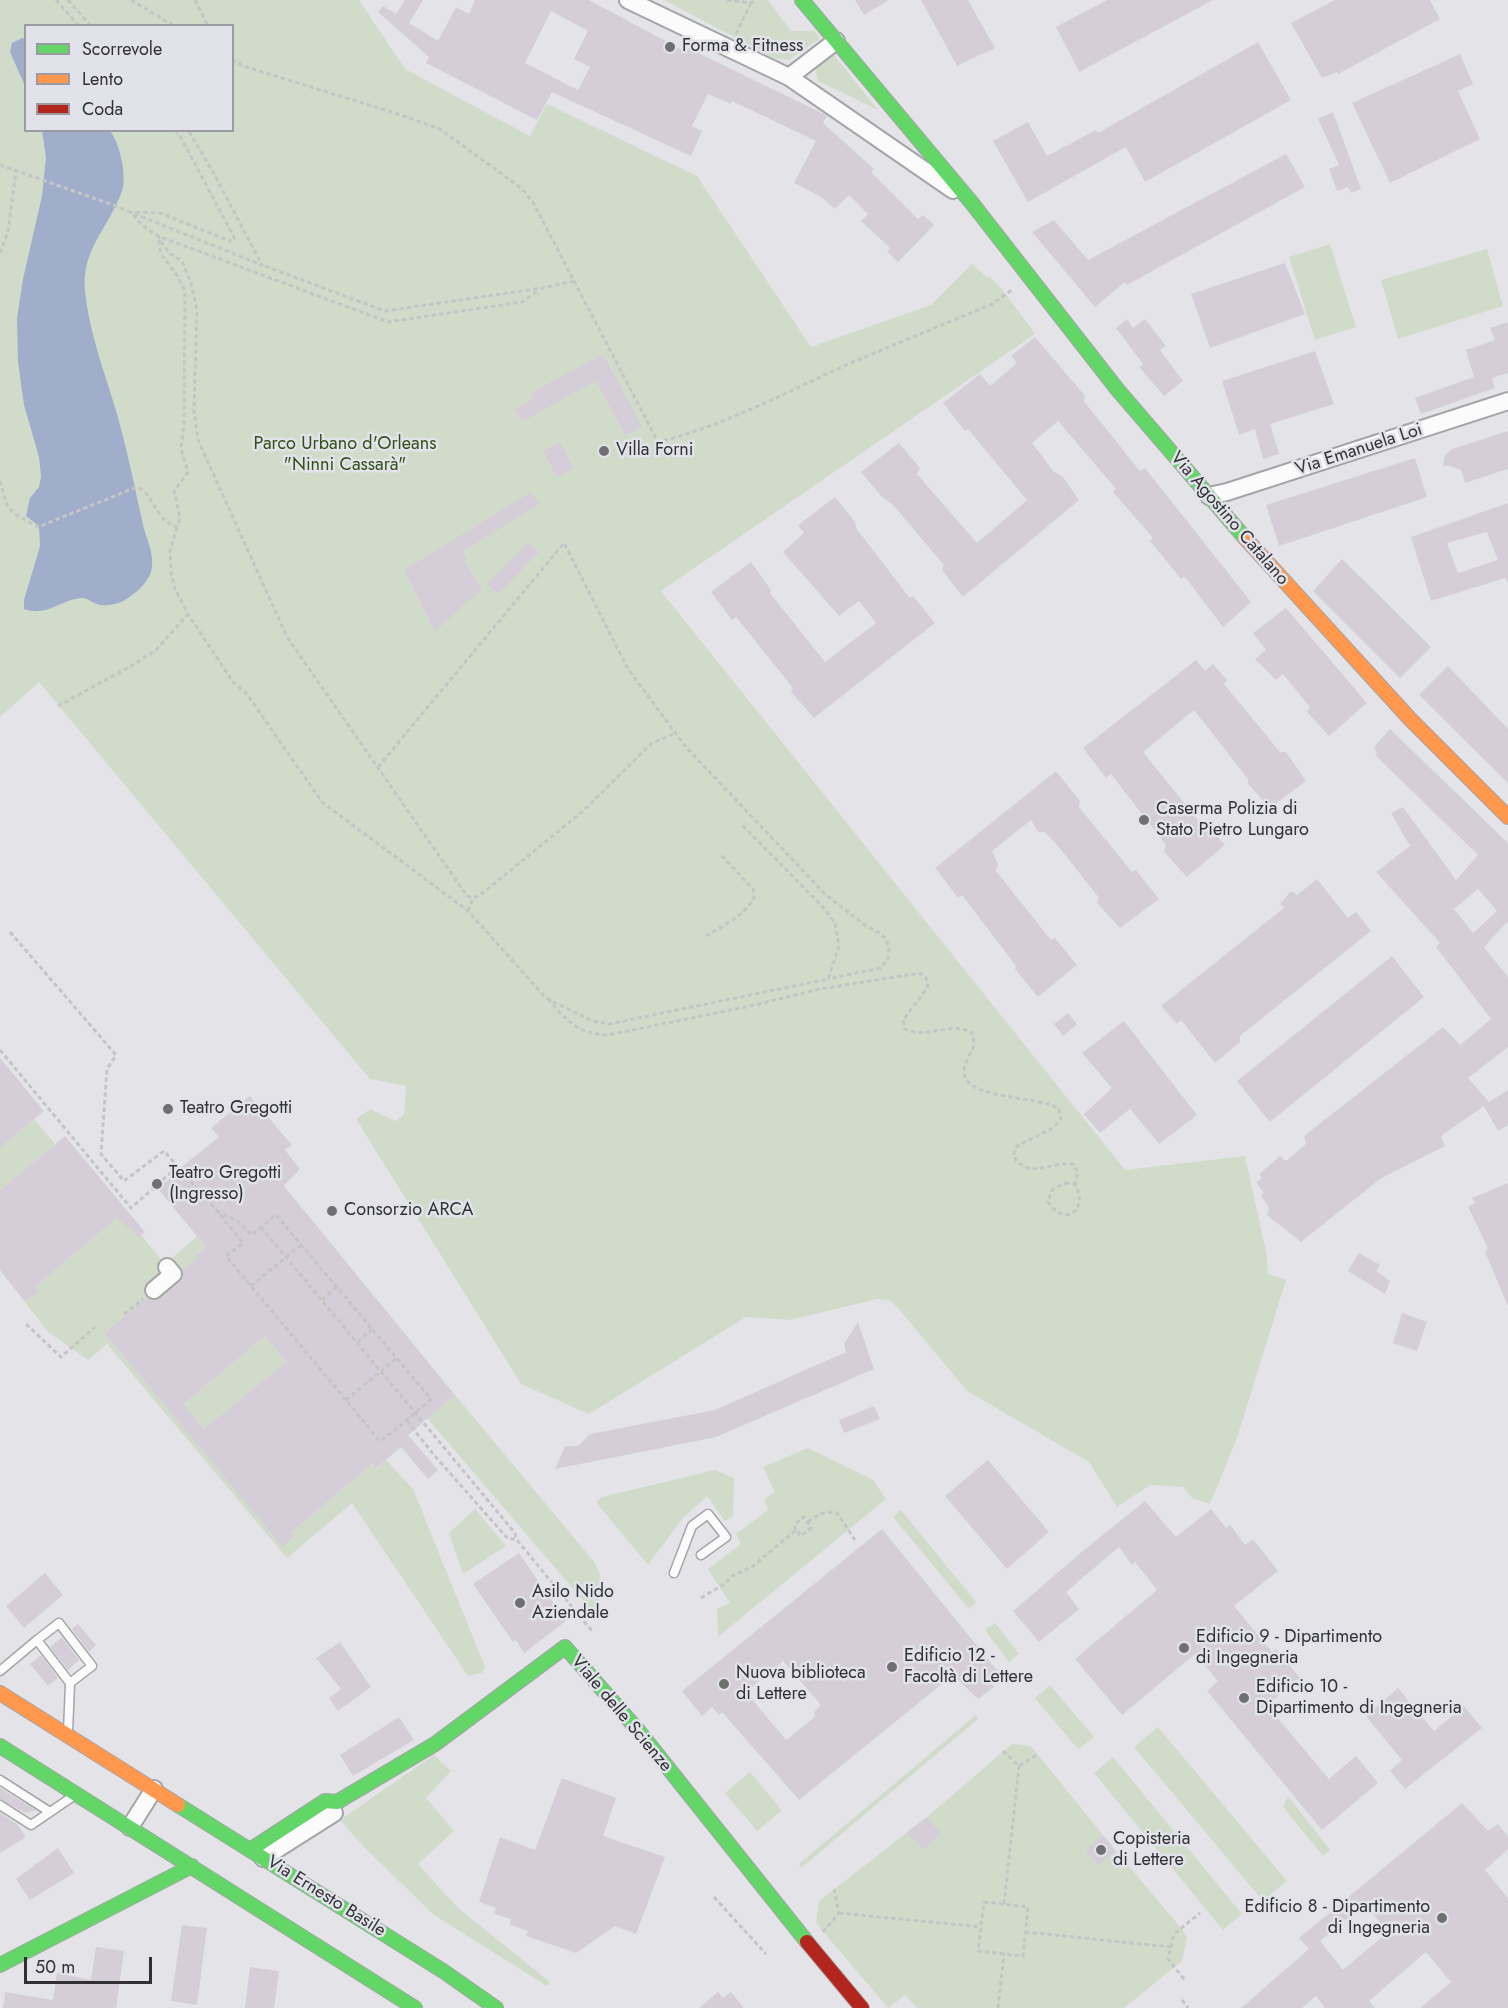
<!DOCTYPE html>
<meta charset="utf-8">
<style>
body{margin:0}
#map{position:relative;width:1508px;height:2008px;overflow:hidden;background:#e4e4e8;font-family:Jost,sans-serif}
canvas{display:block}
.legend{position:absolute;left:24px;top:24px;width:210px;height:108px;box-sizing:border-box;background:#e2e3ea;border:2px solid #9b9ca1;margin:0;padding:8px 10px;list-style:none;font-size:18px;color:#313134}
.legend li{display:flex;align-items:center;gap:12px;height:30px}
.legend b{width:30px;border:2px solid #9b9ca1}
.scale{position:absolute;left:24px;top:1957px;width:128px;height:27px;box-sizing:border-box;border:3px solid #313134;border-top:0;padding-left:8px;font-size:18px;line-height:21px;white-space:nowrap;color:#313134;-webkit-text-stroke:4px #e2e3ea;paint-order:stroke}
</style>
<div id="map">
<canvas width="1508" height="2008"></canvas>
<ul class="legend">
<li><b style="height:8px;background:#63d668"></b>Scorrevole</li>
<li><b style="height:8px;background:#ff974d"></b>Lento</li>
<li><b style="height:8px;background:#b3261e"></b>Coda</li>
</ul>
<div class="scale">50 m</div>
</div>
<script>
const g = document.querySelector('canvas').getContext('2d');
g.lineJoin = 'round';
function paint(path, color) { g.fillStyle = color; g.fill(path, 'evenodd'); }
function trace(path, color, width, dash) { g.strokeStyle = color; g.lineWidth = width; g.lineCap = dash ? 'butt' : 'round'; g.setLineDash(dash || []); g.stroke(path); }
function drawText(font, color, halo, rows, align = 'center') {
  g.font = font + ' Jost,sans-serif'; g.lineWidth = 5; g.setLineDash([]); g.textBaseline = 'middle'; g.strokeStyle = halo; g.fillStyle = color; for (const [text, x, y, turn = 0] of rows) {
    g.save(); g.translate(x, y); g.rotate((+turn || 0) * Math.PI / 180); g.textAlign = isNaN(turn) ? turn : align; if (halo) g.strokeText(text, 0, 0); g.fillText(text, 0, 0); g.restore();
  }
}
const green = new Path2D(`
 M0,0H359L405,69L530,136L547,104L697,176L811,347L931,305L972,264L988,278L989,276L1002,289L1035,334L661,591L1125,1170L1245,1156L1267,1256L1268,1274L1286,1280L1237,1438L1210,1504L1192,1498L1183,1487L1150,1485L1117,1507L1089,1462L967,1391L898,1308L889,1300L877,1299L790,1320L746,1317L589,1414L521,1384L356,1119L370,1109L395,1121L404,1115L406,1086L370,1079L39,682L0,717ZM26,26H232V130H26Z
 M664,0H768L791,31H814L820,38L789,60L774,58Z
 M831,54L834,55L878,110L818,81C813,68 820,59 831,54Z
 M1330,244L1356,327L1315,340L1289,257Z
 M1487,249L1503,306L1398,339L1381,280Z
 M34,1119L55,1144L0,1190V1148Z
 M126,1217L165,1264L197,1236L206,1247L195,1254L198,1258L104,1333L283,1546L294,1538L291,1533L372,1464L376,1469L386,1460L413,1489L485,1667L482,1673L468,1676L352,1503L287,1558L107,1344L88,1360L48,1332L25,1302L38,1291L35,1287L117,1218Z
 M265,1336L286,1362L204,1429L184,1404Z
 M455,1395L595,1563L600,1574L598,1618L427,1418Z
 M808,1448L873,1480L886,1499L718,1637L717,1609L730,1603L708,1569L741,1544L736,1534L768,1510L764,1499L775,1492L763,1467Z
 M715,1470L734,1478L733,1516L725,1521L707,1496L682,1519L648,1565L596,1502L602,1497Z
 M475,1509L506,1546L463,1574L449,1533Z
 M901,1510L976,1602L969,1609L893,1517Z
 M995,1623L1019,1654L1009,1662L985,1630Z
 M1050,1685L1094,1737L1078,1749L1035,1698Z
 M976,1715L978,1719L801,1868L799,1864Z
 M1158,1727L1287,1881L1263,1901L1134,1747Z
 M1012,1744L1031,1746L1103,1835L1085,1850L1098,1866L1116,1851L1181,1928L1187,1937L1182,1961L1124,2008H917L905,1995L888,2008L816,1923L819,1901L927,1817Z
 M434,1755L451,1771L426,1798L454,1831L418,1864L458,1908L550,1982L547,1986L434,1915L363,1846L340,1820Z
 M1113,1757L1242,1914L1223,1930L1094,1773Z
 M750,1772L782,1810L757,1831L725,1793Z
 M1288,1796L1330,1850L1323,1856L1283,1807Z`);
const water = new Path2D(`
 M22,38L25,39V86L10,52L12,43Z
 M42,131H110C120,143 127,176 122,191C109,228 81,249 85,291C89,333 105,373 117,414C127,449 134,484 142,520C145,537 156,555 151,572C147,584 133,596 123,601C118,604 106,606 101,605C93,604 88,597 80,598C59,601 46,617 24,609V600L40,546L39,526L26,516L30,498L39,487L41,477L39,457L24,405L18,362L17,318L23,279L42,196L46,157Z`);
const building = new Path2D(`
 M405,0H423L409,23L438,41L456,7L469,14L475,0H589L686,52L688,48L822,113L827,116L823,123L874,169L871,172L918,219L923,215L934,225L898,262L887,252L890,248L861,221L868,214L849,195L835,209L821,197L794,183L816,141L732,101L731,104L708,94L692,126L702,131L691,156L552,92L537,120L426,63L429,57L378,12L383,6L396,14ZM551,11L588,31L574,59L590,67L578,90L525,63Z
 M855,0H889L864,15Z
 M921,0H968L995,48L957,66Z
 M1107,0H1213L1079,72L1056,27Z
 M1335,0H1430L1440,19L1338,74L1337,72L1322,78L1291,23Z
 M1258,42L1291,100L1145,182L1126,147L1028,202L993,141L1028,122L1047,156L1096,130L1098,133Z
 M1460,54L1473,84L1458,91L1480,139L1390,183L1352,103Z
 M1333,112L1361,189L1351,193L1348,187L1337,191L1329,169L1339,165L1318,119Z
 M1286,154L1305,187L1127,285L1125,282L1095,307L1032,232L1054,220L1088,260Z
 M1285,263L1305,314L1210,348L1191,294Z
 M1127,319L1133,328L1145,319L1166,346L1160,350L1183,381L1164,396L1139,367L1143,364L1116,328Z
 M1508,322V373L1492,378L1495,388L1421,414L1415,398L1474,377L1466,350L1495,340L1490,328Z
 M1035,337L1086,397L1083,400L1140,471L1145,468L1251,602L1223,627L1185,577L1181,579L1150,541L1153,538L1113,492L1116,489L1058,421L1032,443L1054,472L1063,477L1079,500L963,597L942,570L944,565L893,505L882,497L861,472L899,443L920,468L917,474L977,543L1027,500L968,429L965,431L943,403L980,374L990,386L1017,363L1011,356Z
 M1315,351L1334,404L1270,424L1279,454L1263,459L1255,429L1239,435L1222,381Z
 M603,354L642,427L626,436L596,381L522,422L515,409L534,399L531,393Z
 M1508,431V469L1465,483L1461,470L1449,466H1443L1445,455L1452,449Z
 M560,442L574,468L557,478L543,451Z
 M1415,458L1427,497L1279,546L1266,505Z
 M531,492L539,504L462,552L467,559L464,561L482,590L471,600L470,598L435,632L404,570Z
 M835,497L855,522L856,528L909,597H914L935,623L814,718L791,692L793,688L736,617L732,620L711,592L751,562L771,590L770,593L825,662L876,623L859,601L839,616L783,552L804,533L798,525Z
 M1508,503V583L1505,578L1431,601L1411,537ZM1487,532L1498,560L1458,573L1447,543Z
 M528,542L539,552L498,594L487,584Z
 M1342,559L1431,647L1400,678L1313,591Z
 M1286,608L1367,703L1329,736L1307,712L1310,707L1283,674L1276,680L1255,659L1266,650L1253,633Z
 M1196,660L1205,671L1213,664L1227,680L1224,684L1280,752H1286L1306,781L1270,808L1248,784V779L1194,710L1143,752L1198,820H1203L1225,845L1187,877L1164,852L1166,845L1111,774L1106,778L1083,748Z
 M1448,666L1508,729V783L1419,695Z
 M1390,729L1508,843V924L1507,922L1484,947L1508,977V1047L1468,1078L1489,1102L1508,1090V1125L1498,1131L1484,1106L1441,1136L1445,1146L1380,1179L1301,1242L1267,1215L1269,1207L1261,1196L1264,1193L1256,1182L1262,1178L1259,1174L1280,1156L1286,1161L1306,1144L1304,1136L1443,1027L1460,1045L1491,1019L1436,947L1440,943L1376,872L1410,846L1391,813L1403,807L1456,880L1478,855L1375,755L1377,753L1374,747ZM1478,889L1497,911L1473,933L1454,909Z
 M1056,771L1080,801L1079,807L1132,872L1136,870L1159,899L1120,928L1097,903L1099,898L1058,846L1045,832H1038L1031,820L992,851L998,864L996,871L1051,940L1055,938L1077,965L1038,997L1015,969L1016,966L962,895L958,898L935,868Z
 M1317,879L1348,918L1356,912L1371,931L1240,1036V1042L1215,1063L1181,1020L1177,1024L1161,1006L1285,907L1280,904L1291,891L1297,895Z
 M1392,956L1424,997L1270,1122L1237,1081Z
 M1068,1013L1077,1024L1063,1036L1054,1024Z
 M1124,1021L1197,1115L1159,1144L1130,1109L1100,1133L1084,1114L1112,1088L1082,1053Z
 M0,1058L44,1111L0,1148Z
 M250,1096L292,1145L285,1150L300,1169L284,1186L455,1395L408,1435L438,1470L428,1479L401,1447L375,1469L372,1464L291,1533L294,1537L283,1547L104,1333L147,1298L155,1300L160,1298L180,1282L183,1277L182,1270L198,1258L195,1255L206,1247L158,1189L185,1164L219,1137L211,1128ZM265,1336L286,1362L204,1429L184,1404Z
 M65,1136L145,1232L139,1237L117,1218L35,1287L39,1291L25,1302L0,1270V1190Z
 M1508,1183V1306L1485,1252L1488,1248L1468,1207L1475,1203L1472,1198Z
 M1359,1253L1380,1265L1376,1271L1390,1281L1385,1294L1348,1271Z
 M1402,1313L1427,1322L1417,1351L1393,1343Z
 M858,1322L874,1369L716,1437L555,1469L565,1446H578L590,1434L715,1410L846,1352L844,1344Z
 M874,1406L880,1419L844,1433L839,1420Z
 M988,1460L1049,1532L1007,1569L945,1496Z
 M1145,1501L1176,1537L1211,1509L1226,1528L1230,1525L1245,1545L1253,1539L1278,1571L1234,1606L1272,1652L1276,1649L1300,1678L1267,1705L1329,1779L1356,1756L1378,1783L1322,1830L1207,1691L1218,1681L1195,1654L1122,1715L1075,1659L1157,1590L1135,1562L1132,1565L1119,1547L1066,1592L1079,1609L1039,1642L1013,1611L1084,1550Z
 M882,1529L1000,1674L989,1681L994,1687L978,1699L953,1675L799,1800L722,1712L719,1715L712,1707L702,1716L682,1691ZM783,1661L821,1705L814,1712L815,1717L786,1740L746,1692Z
 M519,1553L566,1621L524,1653L516,1640L513,1642L473,1584Z
 M45,1573L63,1595L24,1628L6,1606Z
 M78,1624L96,1645L89,1652L72,1629Z
 M62,1637L79,1660L68,1670L50,1647Z
 M340,1642L371,1687L338,1711L329,1698L341,1689L316,1658Z
 M41,1655L58,1678L48,1686L30,1664Z
 M1398,1688L1434,1731L1464,1706L1482,1728L1405,1789L1390,1771L1402,1760L1366,1716Z
 M399,1717L414,1740L353,1776L340,1755Z
 M562,1778L616,1798L603,1836L665,1857L636,1934L615,1926L576,1953L526,1936L528,1931L510,1925L511,1919L494,1914L496,1908L479,1902L500,1837L535,1850Z
 M0,1788L36,1810L25,1813L0,1799Z
 M1462,1803L1488,1831L1498,1824L1508,1836V1849L1485,1870L1508,1898V2008H1420L1451,1982L1426,1952L1369,2001L1375,2008H1325L1316,1996L1302,2008H1241L1309,1949L1299,1938ZM1365,1904L1388,1932L1343,1970L1320,1941Z
 M0,1813L17,1824L26,1837L0,1853Z
 M927,1817L941,1834L923,1850L907,1832Z
 M1103,1835L1116,1851L1098,1866L1085,1850Z
 M58,1848L74,1873L30,1900L16,1879Z
 M182,1925L207,1928L197,2005L171,2001Z
 M96,1947L124,1951L116,2008H3L5,1992L53,2000L57,1973L91,1980Z
 M250,1967L279,1971L274,2008H245Z
 M718,1992L723,1998L731,1992L744,2008H699Z`);
const path = new Path2D(`
 M56,0L79,26
 M68,0L91,26
 M131,0L174,26
 M195,0L208,26
 M727,0L751,3L756,0
 M736,34L751,3
 M232,59L243,66L398,114L440,129L521,188L533,202L574,281L542,288L385,311L262,265
 M175,130L180,136L235,239L230,241L160,213L130,212L262,265L213,172L188,130
 M0,165L116,206L130,212L143,226L158,236L388,322L522,302L539,290
 M0,253L8,231L16,171
 M574,281L658,442C723,426 783,394 844,366C893,345 942,325 992,304L1013,289
 M0,481L7,506L15,514L38,527L137,487C155,494 153,519 177,527L180,518L174,491L188,472L181,449L184,425L185,291L176,274L161,254L158,236L169,253L182,261L191,283L197,310L194,411L198,440L287,637L467,896L473,898L479,896L583,811L652,743L676,733
 M177,527L170,551L171,573L175,589L188,614L233,682L246,693L322,802L468,911L546,998L592,1021L609,1024L828,979L839,946L835,923L823,907L741,824
 M58,706L131,666L156,650L188,614
 M378,767L564,543L628,669L685,746L826,895L865,925L881,934L886,939L889,948L888,959L880,968L828,979
 M468,911L473,898
 M10,932L116,1055L107,1069L101,1154L124,1181L164,1151L218,1212L243,1243L226,1256L380,1441L399,1427L431,1399L276,1215L252,1235L237,1221L218,1212
 M706,936C723,926 744,916 754,898L753,889L720,854
 M548,999C567,1021 577,1034 608,1035L746,1007L820,989L920,973L926,978L928,987L903,1020L905,1029C927,1040 951,1020 972,1033C972,1036 974,1039 974,1043C973,1054 959,1066 966,1079C977,1099 1039,1096 1059,1109L1061,1119L1053,1128L1017,1146L1013,1156C1031,1181 1048,1161 1073,1164L1078,1172L1075,1184
 M0,1050L131,1208L177,1167
 M1065,1183L1075,1184C1089,1210 1066,1228 1048,1202L1052,1190Z
 M261,1227L515,1533L516,1539
 M251,1286L301,1245
 M322,1300L336,1287
 M124,1314L143,1299
 M26,1324L61,1357L95,1327
 M358,1342L372,1329
 M346,1400L397,1358
 M407,1421L434,1455L508,1539H516L592,1631
 M808,1522C817,1515 825,1510 837,1513L855,1540
 M701,1598L726,1583L730,1577L753,1566L796,1530L801,1536L811,1528L804,1517L794,1525L796,1530
 M1003,1751L1019,1766L1038,1754
 M714,1897L766,1954
 M984,1902L1028,1907L1023,1956L978,1951Z
 M1004,1904L1019,1766
 M839,1913L981,1927
 M823,1932L839,1913L834,1889
 M1025,1932L1171,1947
 M1184,1979L1168,1959L1174,1934L1200,1913
 M1182,2000L1188,2008
 M998,2008L1004,1954`);
const lane = new Path2D(`
 M674,1573L692,1526L708,1514L726,1537L701,1555
 M37,1640L59,1623L92,1666L70,1683
 M0,1671L37,1640L70,1683L68,1732
 M0,1780L50,1812
 M0,1805L31,1825L75,1795`);
const street = new Path2D(`
 M628,0L789,77L953,190
 M789,77L836,41
 M1209,496L1227,492L1508,401
 M154,1290L173,1274L167,1267
 M130,1827L154,1789
 M263,1858L334,1813`);
const fast = new Path2D(`
 M802,0L971,202L1117,389L1245,538
 M0,1746L415,2008
 M178,1805L443,1971L496,2008
 M250,1850L325,1801L337,1802L435,1744L565,1647L637,1729L807,1942
 M0,1965L192,1866`);
const slow = new Path2D(`
 M1245,538L1410,719L1508,817
 M0,1693L178,1805`);
const jam = new Path2D(`
 M807,1942L862,2008`);
const markers = [
 [670,47,6,"#707073"],
 [604,451,6,"#707073"],
 [1144,820,6,"#707073"],
 [168,1109,6,"#707073"],
 [157,1184,6,"#707073"],
 [332,1211,6,"#707073"],
 [520,1603,6,"#707073"],
 [1184,1648,6,"#707073"],
 [892,1667,6,"#707073"],
 [724,1684,6,"#707073"],
 [1244,1698,6,"#707073"],
 [1101,1850,6,"#707073"],
 [1442,1918,6,"#707073"]
];
const poiNames = [
 ["Forma & Fitness",682,47],
 ["Villa Forni",616,451],
 ["Caserma Polizia di",1156,810],
 ["Stato Pietro Lungaro",1156,831],
 ["Teatro Gregotti",180,1109],
 ["Teatro Gregotti",169,1174],
 ["(Ingresso)",169,1195],
 ["Consorzio ARCA",344,1211],
 ["Asilo Nido",532,1593],
 ["Aziendale",532,1614],
 ["Edificio 9 - Dipartimento",1196,1638],
 ["di Ingegneria",1196,1659],
 ["Edificio 12 -",904,1657],
 ["Facoltà di Lettere",904,1678],
 ["Nuova biblioteca",736,1674],
 ["di Lettere",736,1695],
 ["Edificio 10 -",1256,1688],
 ["Dipartimento di Ingegneria",1256,1709],
 ["Copisteria",1113,1840],
 ["di Lettere",1113,1861],
 ["Edificio 8 - Dipartimento",1430,1908,"right"],
 ["di Ingegneria",1430,1929,"right"]
];
const parkNames = [
 ["Parco Urbano d'Orleans",345,445],
 ["\"Ninni Cassarà\"",345,466]
];
const streetNames = [
 ["Via Emanuela Loi",1359,450,-18],
 ["Via Agostino Catalano",1229,519,49],
 ["Viale delle Scienze",621,1714,50],
 ["Via Ernesto Basile",326,1897,32]
];
paint(green, '#d0dcc9');
paint(water, '#a0aecc');
paint(building, '#d5ced8');
trace(lane, '#a5a5a8', 11);
trace(street, '#a5a5a8', 20);
trace(fast, '#a5a5a8', 16);
trace(slow, '#a5a5a8', 16);
trace(jam, '#a5a5a8', 16);
trace(path, '#c5c5c6', 3, [4.5, 3]);
trace(lane, '#fbfbfc', 8);
trace(street, '#fbfbfc', 16);
trace(fast, '#63d668', 14);
trace(slow, '#ff974d', 14);
trace(jam, '#b3261e', 14);
for (const [x, y, r, color] of markers) { const dot = new Path2D(); dot.arc(x, y, r, 0, 2 * Math.PI); g.fillStyle = color; g.fill(dot); trace(dot, '#e2e3ea', 2); }
drawText('18px', '#313134', '#e2e3ea', poiNames, 'left');
drawText('18px', '#305014', '#e2e3ea', parkNames);
drawText('18px', '#313134', '#e2e3ea', streetNames);
</script>
